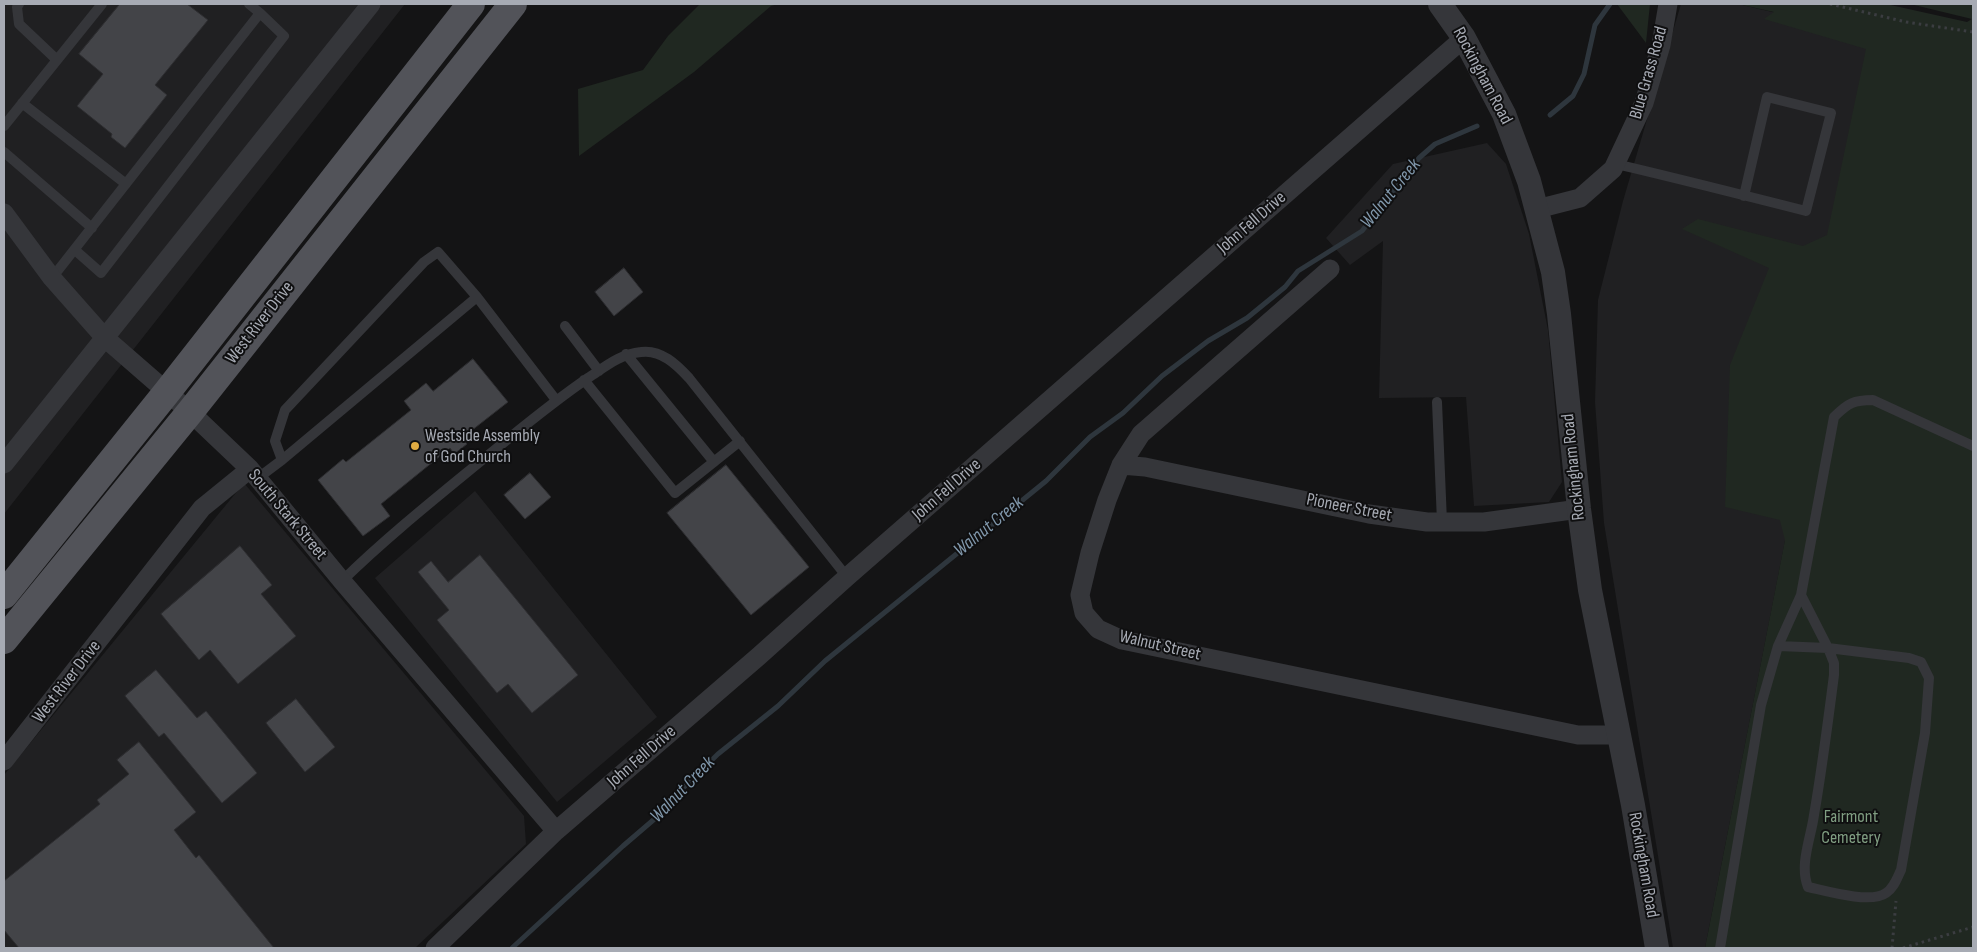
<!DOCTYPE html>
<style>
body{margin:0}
#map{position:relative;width:1977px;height:952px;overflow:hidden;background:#141415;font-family:"Sofia Sans Condensed",sans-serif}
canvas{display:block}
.frame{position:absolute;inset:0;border:5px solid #a7abb4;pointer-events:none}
</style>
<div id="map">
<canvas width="1977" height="952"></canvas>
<div class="frame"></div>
</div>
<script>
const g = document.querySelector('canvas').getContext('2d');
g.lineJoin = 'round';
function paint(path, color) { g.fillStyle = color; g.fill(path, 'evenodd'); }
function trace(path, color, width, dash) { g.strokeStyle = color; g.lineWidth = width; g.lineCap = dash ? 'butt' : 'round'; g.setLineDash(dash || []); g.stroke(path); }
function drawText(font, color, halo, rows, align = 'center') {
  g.font = font + ' "Sofia Sans Condensed",sans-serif'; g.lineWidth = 4; g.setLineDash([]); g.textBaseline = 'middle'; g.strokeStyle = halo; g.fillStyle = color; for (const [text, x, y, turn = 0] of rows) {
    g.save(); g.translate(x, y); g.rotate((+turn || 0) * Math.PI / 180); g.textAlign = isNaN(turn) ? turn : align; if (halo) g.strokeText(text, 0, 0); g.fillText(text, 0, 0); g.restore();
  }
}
const built = new Path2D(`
 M4,4H405L4,514Z
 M1681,4H1738L1888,39L1873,93L1705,948H1673L1604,523L1595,402L1598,300L1623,201Z
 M1487,143L1506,164L1529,234L1548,330L1562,482L1549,502L1474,506L1466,397L1379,398L1383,241L1350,265L1326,238L1393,164Z
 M244,483L524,816L526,844L415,948H4V775Z
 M475,491L657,717L557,802L375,578Z`);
const green = new Path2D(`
 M700,4H778L771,6L694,72L579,156L578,89L643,70L668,36Z
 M1617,4H1650L1646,43Z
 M1738,4H1886L1967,22L1972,19L1910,4H1973V948H1705L1785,540L1780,520L1725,507L1730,365L1769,268L1682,229L1698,219L1803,246L1827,235L1866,49L1764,19L1774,12Z`);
const stream = new Path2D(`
 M1550,115L1573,96L1584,74L1595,25L1610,4
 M512,948L623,846L672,804L678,793L718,754L778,706L825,661L1046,481L1090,437L1123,413L1162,376L1208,341L1247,318L1285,287L1298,271L1362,231L1419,158L1435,144L1477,126`);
const building = new Path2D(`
 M120,4H187L208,20L155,85L167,95L125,148L111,137L112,134L77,106L103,74L79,54Z
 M624,268L643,292L614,316L595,292Z
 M473,359L508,402L462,438L467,444L454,454L450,448L381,504L390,516L363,536L318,480L343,459L346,462L411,410L404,401L426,383L433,391Z
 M726,465L809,567L751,615L667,513Z
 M530,473L551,497L525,519L504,495Z
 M240,546L272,585L261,594L296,636L238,684L210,650L199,660L161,614Z
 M480,555L578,675L532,713L508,684L497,693L437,620L449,610L418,572L431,561L448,582Z
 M156,670L197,718L206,711L257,773L222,803L164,733L159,737L125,696Z
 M296,699L335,747L305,772L266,723Z
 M139,742L196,812L174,830L196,858L199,855L274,948H19L4,930V881L100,804L97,800L129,774L117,760Z`);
const path = new Path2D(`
 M1830,4L1906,22L1973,32
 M1892,948L1896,901
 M1903,948L1973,927`);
const service = new Path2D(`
 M19,4L17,7L19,24L57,60
 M22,103L126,184
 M4,126L102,4
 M4,152L92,228
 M1616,164C1680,179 1743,195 1806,211L1831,113L1767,97L1744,196
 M75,250L101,273L284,36L260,13
 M52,278L260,13L249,4
 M565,326L599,371
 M626,354L714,462
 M584,380L675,493L740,441
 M1437,402L1442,522
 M282,460L275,441L285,410L424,262L438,252L477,297L556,400
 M258,478L282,460L477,297
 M342,581C389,535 441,494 492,452C523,427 554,401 588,378C605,367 620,354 641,352C661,349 677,365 689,378L847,577
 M1778,646L1828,648L1801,595
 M1828,648L1909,658L1921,662L1929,678L1925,733L1901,870C1897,878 1894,888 1886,893C1871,904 1826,891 1808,887C1799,865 1811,838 1814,815C1822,769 1828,722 1834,675V663Z
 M1720,948L1761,705L1778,646L1801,595L1834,417C1848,403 1854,400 1873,400L1973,446`);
const minor = new Path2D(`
 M1537,209L1580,198L1613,169L1644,103L1661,45L1668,4
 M4,213L52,278L105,338L190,412L250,469L342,581L556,831
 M1330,269L1141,434L1121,465L1107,500L1090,553L1080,595L1084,613L1098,629L1122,640L1578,735H1618
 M4,464L371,4
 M1121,465L1145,467L1369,514L1427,522H1484L1579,509
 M4,761L202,508L250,469
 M435,948L556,831L759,656L847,577L1464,38`);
const tertiary = new Path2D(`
 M1440,4L1464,38L1504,114L1529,181L1553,272L1559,314L1579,509L1590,590L1633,805L1657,948`);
const primary = new Path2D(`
 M4,595L167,392L471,4
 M4,640L190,412L513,4`);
const markers = [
 [415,446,5,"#dfab42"]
];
const streetNames = [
 ["Blue Grass Road",1649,73,-74],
 ["Rockingham Road",1482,76,62],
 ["John Fell Drive",1252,223,-41],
 ["West River Drive",260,323,-52],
 ["Rockingham Road",1574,467,-96],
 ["John Fell Drive",947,490,-41],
 ["Pioneer Street",1349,508,11],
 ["South Stark Street",287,515,50],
 ["Walnut Street",1160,646,13],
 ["West River Drive",67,682,-52],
 ["John Fell Drive",642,757,-41],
 ["Rockingham Road",1643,865,80]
];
const poiNames = [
 ["Westside Assembly",425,436],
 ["of God Church",425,457]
];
const parkNames = [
 ["Fairmont",1851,817],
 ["Cemetery",1851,838]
];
const waterNames = [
 ["Walnut Creek",1391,194,-51],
 ["Walnut Creek",989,527,-39],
 ["Walnut Creek",683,790,-46]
];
paint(built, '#202022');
paint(green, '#202821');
trace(stream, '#2e363d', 5);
paint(building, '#434448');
trace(building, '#2e2e31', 1);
trace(path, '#3b3d41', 3, [2.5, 4]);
trace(service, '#35363a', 10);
trace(minor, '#35363a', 19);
trace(tertiary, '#35363a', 24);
trace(primary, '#525359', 28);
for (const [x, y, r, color] of markers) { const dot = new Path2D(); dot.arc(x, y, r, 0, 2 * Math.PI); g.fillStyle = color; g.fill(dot); trace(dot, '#0f0f10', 2); }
drawText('18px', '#a7abb4', '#0f0f10', streetNames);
drawText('18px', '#a7abb4', '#0f0f10', poiNames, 'left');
drawText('18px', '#809e82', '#0f0f10', parkNames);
drawText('italic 19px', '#8198ac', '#0f0f10', waterNames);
</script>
